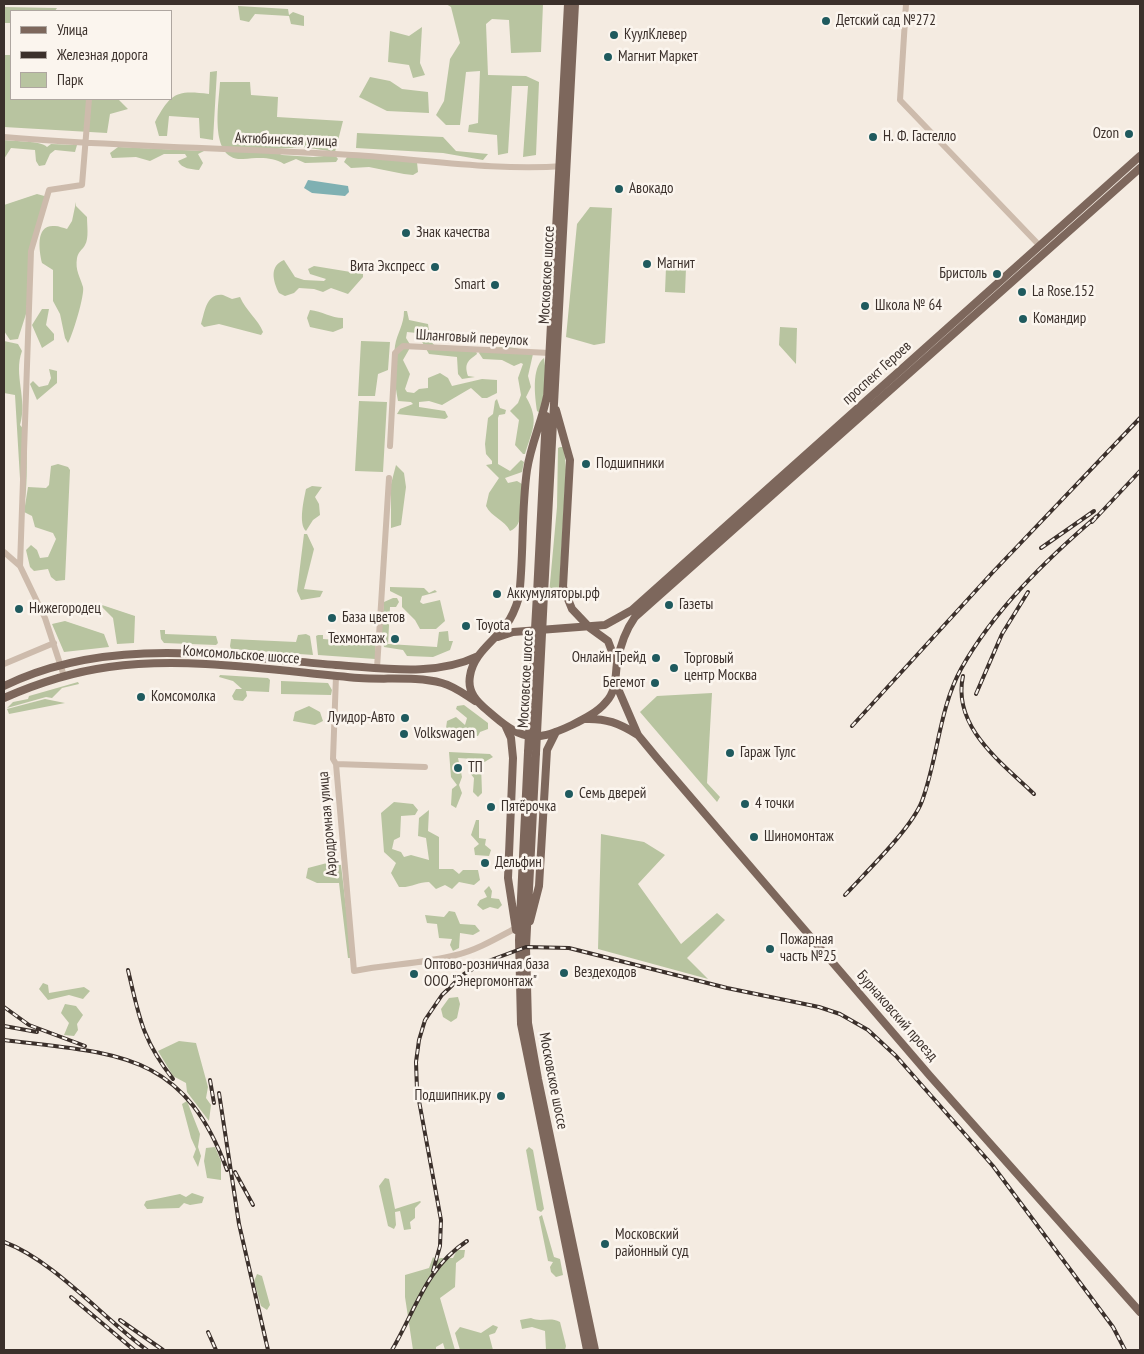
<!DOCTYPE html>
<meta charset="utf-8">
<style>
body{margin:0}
#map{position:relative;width:1144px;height:1354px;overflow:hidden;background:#f4ebe1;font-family:"PT Sans Narrow",sans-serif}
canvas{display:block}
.frame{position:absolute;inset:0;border:5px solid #3b302b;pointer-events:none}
.legend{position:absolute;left:10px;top:10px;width:162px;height:90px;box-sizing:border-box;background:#fbf5ee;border:1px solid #aea6a0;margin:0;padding:6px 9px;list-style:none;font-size:15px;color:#3b302b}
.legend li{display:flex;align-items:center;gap:10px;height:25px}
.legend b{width:25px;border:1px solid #aea6a0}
</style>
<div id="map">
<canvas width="1144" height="1354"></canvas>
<div class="frame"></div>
<ul class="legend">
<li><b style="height:6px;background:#7d675c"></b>Улица</li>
<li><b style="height:6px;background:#3b302b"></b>Железная дорога</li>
<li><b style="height:14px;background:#b8c4a0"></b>Парк</li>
</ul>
</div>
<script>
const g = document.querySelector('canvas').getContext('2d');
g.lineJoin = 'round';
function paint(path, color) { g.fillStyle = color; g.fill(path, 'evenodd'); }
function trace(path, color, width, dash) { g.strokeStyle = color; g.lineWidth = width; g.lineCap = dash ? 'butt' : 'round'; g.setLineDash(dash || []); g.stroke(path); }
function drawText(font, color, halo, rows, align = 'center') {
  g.font = font + ' "PT Sans Narrow",sans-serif'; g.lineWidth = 5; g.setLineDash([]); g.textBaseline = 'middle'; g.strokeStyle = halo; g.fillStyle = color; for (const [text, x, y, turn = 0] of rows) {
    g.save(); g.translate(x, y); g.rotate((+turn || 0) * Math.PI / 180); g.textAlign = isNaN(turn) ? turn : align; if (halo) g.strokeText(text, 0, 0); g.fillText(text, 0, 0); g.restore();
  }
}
const green = new Path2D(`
 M446,4H543L541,52L511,53L509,20L492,19L486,24L488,75L526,76L539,82L536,155L523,157L528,86H512L508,153L498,155L497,135L468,132L469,125L478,123L480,71L466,72L460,125H446L436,115L444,101L450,59L460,43L451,7Z
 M238,6L288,9L289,15L293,12L304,16V26L291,24L289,16L255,14L249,22L240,20Z
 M4,7L57,8L55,11H11V23H4Z
 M422,27L420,63L425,75L413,78L409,65L388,62L390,31L409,36Z
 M4,55H11V99H118L128,109L110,114L107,133L4,127Z
 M217,71L213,140L200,138L199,118L169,116L167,136H159L155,122C171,93 176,90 209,94L210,72Z
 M370,77L390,81L402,89L428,92L429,113L387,111L359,97Z
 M220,82H250L251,95L278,97L277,117L343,121L335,152L303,147L276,149L278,153L282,155L313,157L335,155L338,159L336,162L305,163L296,159L284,164C271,156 258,158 243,159C208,161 219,103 220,82Z
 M357,133L443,137L456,151L488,154L483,160L443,153L356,148Z
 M4,140C15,142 40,140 47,147L51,144L77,145L75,152L55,150L50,154L45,165L39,166L36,161L35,150L11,148L4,159Z
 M118,147L204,151L198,154L203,163L199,170C191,169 182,169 178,161L187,157L185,154H164L150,161L136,157L112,158L110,153Z
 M350,156L417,162L418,172L413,175L404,174L369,167L351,168L344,162L347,157Z
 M37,194L48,197L33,244L26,314L18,339L10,340L4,331V205Z
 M76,202V206L87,217C87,226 89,238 85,245C83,249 78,252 77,258C75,271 80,276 83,287C85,295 72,337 68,343L65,338L60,314L53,301V270L42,263C39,250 35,224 55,226C59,226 63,228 67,229L72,221Z
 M590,207L612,208L605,343L594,345L566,337L577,224Z
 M284,260L295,277L304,280L324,281L326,279L310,274L308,269L314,266L363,274V277L348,294L331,288L323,292L314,289L299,288L294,293L285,296L279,293C273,281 269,266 284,260Z
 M666,267L686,268L685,293L665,292Z
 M223,295L232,299L240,297C246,311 258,319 263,332L261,335L219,324L204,327L201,324C205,312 206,293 223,295Z
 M42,309H49L46,325L54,334V340L42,348L32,325Z
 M310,310C322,311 331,318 343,318V328L333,332L310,327L307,318Z
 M404,311H407L409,320L428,324L429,331L426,336L435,346L476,351L477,354C468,361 464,363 468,376L475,377L462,379L458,374L457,357L429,354L417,333L407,332L406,338L411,346L403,360L410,374L405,389L407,392L414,393L419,389L428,388V378L440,373L448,378L452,386L482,379L497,380V393L487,398H482L471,388L442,405L429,401L419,402V407L445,411L448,417L445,419L397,414L400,409L413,404L411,402L398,401C395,384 392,363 395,346C397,333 404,325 404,311Z
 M780,327L797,328L796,364L779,345Z
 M4,341L18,344L22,351C13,375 28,399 20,425L27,433C26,455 29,493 22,512L15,395L4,393Z
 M361,341L390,342L388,370L378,374L375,396H358Z
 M508,347L532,351L533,354L528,376L531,387L526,397C540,421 532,430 525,454H523L515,445L519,420L510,411L518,403L521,395L518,378L523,364L521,363L514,366L502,360L483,359L479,353L482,348Z
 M544,358L547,381L540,413L537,411C535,397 531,368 544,358Z
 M49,369L57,371V383L37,400L30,384L33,381L39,387L48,385L51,378Z
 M497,399L500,408L506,410L505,414L499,415L498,418V464L510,471L521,460L524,462L522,472L505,478L508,483L517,481L522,484C522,497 525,526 510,531C505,520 491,517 486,506L489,493L499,478L486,465L492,464V461L486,454L485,444L488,418L493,414L495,401Z
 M359,401L387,402L383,472L355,471Z
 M560,447H564L566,470L559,594H549L557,507L558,448Z
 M58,464L68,467L70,470L65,580L56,581L51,577L48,569L34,571L30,567L26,550L31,545L37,550L40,558L48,557L56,539L53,533L35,527L32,516L24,512L28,487L46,488L49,485L51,466Z
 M396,465L404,473L406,487L401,525L391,528V484Z
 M312,486L322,487L315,497L319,504L320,515L313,520L306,531C298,524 304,499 306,489Z
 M304,534H307L314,549L304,589L323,591L320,597L301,600L297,591Z
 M390,587L424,588L429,593L435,590L437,592L422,596L420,602L423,604L440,600L445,621L436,629H420L415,620L402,607V597L390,591Z
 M393,598H397L399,602L396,607H390L388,644L437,647L439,632L448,631L449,641H453L450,650L433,657L407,656L403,650L384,647L381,630L384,602Z
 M99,604L135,616L134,643L117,644L113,618Z
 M65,621L104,634L109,647L64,652L52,624Z
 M160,630H165V634L216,636L218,643L216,645L164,643L161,639Z
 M306,634L310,636L313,655L231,649L230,646L231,639L296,642L298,635Z
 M318,635H323V639L367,642L368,639L376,640L375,659L318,655L316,636Z
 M220,675L268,678L270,680L269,692L246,691L247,696L243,701L234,700L232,696L236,689H242L233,681L219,677Z
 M281,681L328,683L332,690L331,695L281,694Z
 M78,682L79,684L62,688L52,698L46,697L7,708L13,702L28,699L29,696Z
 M712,693L707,783L720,797L717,802L640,712L657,696Z
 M45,699L65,703L9,714L7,709Z
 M464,705L488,723V729L480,732L478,736L467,735L461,731L453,734L446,728L447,721L456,717L465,725L467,718L456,709L457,706Z
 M309,706L320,712L323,721L315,725L293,721L295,712Z
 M449,752L490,754L493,757L481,764L482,793L478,797L473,792L474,778L469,772L474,759L458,758L462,777L459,785L462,793L456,808L451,805L452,789L457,785L451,777Z
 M394,802L413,804L418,810L415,815L401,816L400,837L394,840L392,849L401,852L404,857L411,855L429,860L426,838L418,836L419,818L429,810L428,831L439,837V869H453L459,874L463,870H478L480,880L474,885L459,882L452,889L445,885L436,889L429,882C418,882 411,888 399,887L391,873L396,863L384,852L381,813Z
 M476,820H479V838L486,839L485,845L491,850L489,856L475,855L474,848L479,844L471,835Z
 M601,834L644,842L665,855L638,884L681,944L717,913L725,920L687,958L708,979L598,949Z
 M327,863L341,865L352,958H348L339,883H317L306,878L308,868Z
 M489,886L492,891L491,898L499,899L502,905L498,909L490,907L483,910L477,905L480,900L487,897L484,891Z
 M449,911L455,912L460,924L475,925L480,931L473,935L460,933L459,948L453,951L450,945L452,939L439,938L437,924L427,923L425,915L444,917Z
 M43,983L48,985L49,993L84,987L90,991L83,999L69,995L48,1000L39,989Z
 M458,997L460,1004L457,1018L451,1022L443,1017L441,1009L449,998Z
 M65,1004L76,1006L83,1015L77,1024L78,1030L74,1036L64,1035L69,1023L61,1013Z
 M179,1041L196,1043L208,1087L206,1098L211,1105L209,1121L187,1092L186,1083L173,1076L158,1051Z
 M187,1101L200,1134L198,1147L201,1156L198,1167L193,1157L196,1149L191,1138L182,1104Z
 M215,1147L221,1161V1180L207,1178L204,1161L206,1148Z
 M529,1147L533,1150L544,1209L541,1212L537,1210L526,1150Z
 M385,1178L389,1179L395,1209L420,1201L421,1202L415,1208V1218L410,1222L411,1229L404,1230L400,1211L395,1212L396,1225L394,1229L388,1226L379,1186Z
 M192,1193L204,1197L202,1203L190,1205L184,1203L179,1208L147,1209L144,1205L146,1201L180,1194L186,1197Z
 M542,1215L554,1257L560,1259L563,1275L556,1277L551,1272L550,1267L553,1262L548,1261L539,1217Z
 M457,1250H465L464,1257L456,1263L455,1287L440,1298L455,1350H445L443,1343L436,1347V1350H413L405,1297V1275L429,1268L433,1257L436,1260L441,1258H453Z
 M257,1274L262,1276L270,1305L267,1310L261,1306L254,1281Z
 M531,1318C542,1323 549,1316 560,1322L566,1346L565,1350H546L545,1331L532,1327L522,1329L520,1320Z
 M493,1325L498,1327L495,1333L489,1335L493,1350H460L455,1333L460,1327L481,1333Z`);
const water = new Path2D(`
 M308,180L348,186L349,192L345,196L312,193L304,188Z`);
const minor = new Path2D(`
 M906,4L900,100L1040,246
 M4,137C120,147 236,148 352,155C422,159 493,171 564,166
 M390,446L395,353L403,346L550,353
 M4,552L20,566L45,618L64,676
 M20,566L31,251L49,190L82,185L89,99
 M4,664L54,643
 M377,668L389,478
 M336,676L333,759L336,764L354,971C388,964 422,964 456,955C477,950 497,938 516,928
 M336,764L425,767`);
const major = new Path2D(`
 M547,396C542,421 531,444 527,470C521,512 524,555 519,597C516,607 513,616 506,625C493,642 473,654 470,676C467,692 477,702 488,711C520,739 532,744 572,725C584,719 598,712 606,702C617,690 615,677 617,663C620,646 625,631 635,617L1140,168
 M547,399L568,4
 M556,410L570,460L563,587L572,609L590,628L608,641L616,662
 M537,594L546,416
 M544,594L575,4
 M498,637L513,632L605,625L632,610L1140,156
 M616,684L638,735L657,758L930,1076L1140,1312
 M4,686C107,635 226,656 336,665C383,668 435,677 478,656
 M4,698C38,683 72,672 109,667C187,656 279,671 359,678C385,680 416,676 442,683C454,686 464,694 475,701
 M584,719C606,718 619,723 638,735
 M506,727L511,738L513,758L508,878L516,930
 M528,752L519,940L521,1024L587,1350
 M536,753L526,947L528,1023L538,1079L595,1350
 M530,921L539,886L547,750L556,732`);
const rail = new Path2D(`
 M1092,522L1140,471
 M1041,548L1094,511
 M963,676C952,727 1001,762 1034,794
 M976,694L1002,634L1028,592
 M852,726L992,573L1140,418
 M845,895C866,872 912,828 922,801C938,758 939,709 961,669C994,610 1046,560 1097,516
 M128,970C139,1016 142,1040 173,1079
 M4,1007L29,1025L85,1046
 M4,1026L37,1032
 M4,1040C115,1054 183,1050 227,1170
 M210,1080L214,1103
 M219,1093L239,1224L268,1350
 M235,1172L253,1205
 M4,1242C53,1260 103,1318 147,1350
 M433,1271L440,1246L441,1220L417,1090L416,1062L419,1040L425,1020L442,995L464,974L483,963L526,947L569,948L727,988L819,1007L840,1014L868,1030L896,1056L993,1166L1113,1327L1125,1350
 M71,1297L134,1350
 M120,1320L163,1350
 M208,1332L216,1350
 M392,1350C416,1309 426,1268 467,1241`);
const majorBridge = new Path2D(`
 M528,752L537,594
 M536,753L544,594`);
const markers = [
 [826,21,5,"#1f5a5e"],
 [614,35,5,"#1f5a5e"],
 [608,57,5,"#1f5a5e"],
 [1129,134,5,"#1f5a5e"],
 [873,137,5,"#1f5a5e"],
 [619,189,5,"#1f5a5e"],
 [406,233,5,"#1f5a5e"],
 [647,264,5,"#1f5a5e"],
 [435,267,5,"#1f5a5e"],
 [997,274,5,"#1f5a5e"],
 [495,285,5,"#1f5a5e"],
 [1022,292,5,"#1f5a5e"],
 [865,306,5,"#1f5a5e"],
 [1023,319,5,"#1f5a5e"],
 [586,464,5,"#1f5a5e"],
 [497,594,5,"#1f5a5e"],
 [669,605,5,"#1f5a5e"],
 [19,609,5,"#1f5a5e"],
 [332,618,5,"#1f5a5e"],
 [466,626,5,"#1f5a5e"],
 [395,639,5,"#1f5a5e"],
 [656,658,5,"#1f5a5e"],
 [674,668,5,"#1f5a5e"],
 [655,683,5,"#1f5a5e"],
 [141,697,5,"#1f5a5e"],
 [405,718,5,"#1f5a5e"],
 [404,734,5,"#1f5a5e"],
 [730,753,5,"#1f5a5e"],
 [458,768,5,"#1f5a5e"],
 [569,794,5,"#1f5a5e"],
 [745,804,5,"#1f5a5e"],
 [491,807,5,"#1f5a5e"],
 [754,837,5,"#1f5a5e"],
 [485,863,5,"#1f5a5e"],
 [770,949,5,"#1f5a5e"],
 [564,973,5,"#1f5a5e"],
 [414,974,5,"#1f5a5e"],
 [501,1096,5,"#1f5a5e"],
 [605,1244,5,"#1f5a5e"]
];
const poiNames = [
 ["Детский сад №272",836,21],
 ["КуулКлевер",624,35],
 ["Магнит Маркет",618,57],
 ["Ozon",1119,134,"right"],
 ["Н. Ф. Гастелло",883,137],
 ["Авокадо",629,189],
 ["Знак качества",416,233],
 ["Магнит",657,264],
 ["Вита Экспресс",425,267,"right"],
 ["Бристоль",987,274,"right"],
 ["Smart",485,285,"right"],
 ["La Rose.152",1032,292],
 ["Школа № 64",875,306],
 ["Командир",1033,319],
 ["Подшипники",596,464],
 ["Аккумуляторы.рф",507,594],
 ["Газеты",679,605],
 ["Нижегородец",29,609],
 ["База цветов",342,618],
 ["Toyota",476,626],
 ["Техмонтаж",385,639,"right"],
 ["Онлайн Трейд",646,658,"right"],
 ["Торговый",684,659],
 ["центр Москва",684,676],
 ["Бегемот",645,683,"right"],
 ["Комсомолка",151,697],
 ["Луидор-Авто",395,718,"right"],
 ["Volkswagen",414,734],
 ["Гараж Тулс",740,753],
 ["ТП",468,768],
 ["Семь дверей",579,794],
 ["4 точки",755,804],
 ["Пятёрочка",501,807],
 ["Шиномонтаж",764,837],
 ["Дельфин",495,863],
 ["Пожарная",780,940],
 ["часть №25",780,957],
 ["Оптово-розничная база",424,965],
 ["ООО \"Энергомонтаж\"",424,982],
 ["Вездеходов",574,973],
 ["Подшипник.ру",491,1096,"right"],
 ["Московский",615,1235],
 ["районный суд",615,1252]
];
const streetNames = [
 ["Актюбинская улица",286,140,2],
 ["Московское шоссе",547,275,-87],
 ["Шланговый переулок",472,338,3],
 ["проспект Героев",877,373,-42],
 ["Комсомольское шоссе",241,655,4],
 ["Московское шоссе",526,679,-87],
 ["Аэродромная улица",328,824,-95],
 ["Бурнаковский проезд",897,1016,49],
 ["Московское шоссе",553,1081,79]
];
paint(green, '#b8c4a0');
paint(water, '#7fb0b2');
trace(minor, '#cdbbac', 6);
trace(major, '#7d675c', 8);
trace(rail, '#3b302b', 4);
trace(rail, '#fbf5ee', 2, [5.5]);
trace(majorBridge, '#7d675c', 8);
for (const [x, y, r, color] of markers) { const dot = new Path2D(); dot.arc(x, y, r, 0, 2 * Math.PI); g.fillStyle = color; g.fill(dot); trace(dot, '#fbf5ee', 2); }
drawText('15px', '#3b302b', '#fbf5ee', poiNames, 'left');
drawText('15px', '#3b302b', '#fbf5ee', streetNames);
</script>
